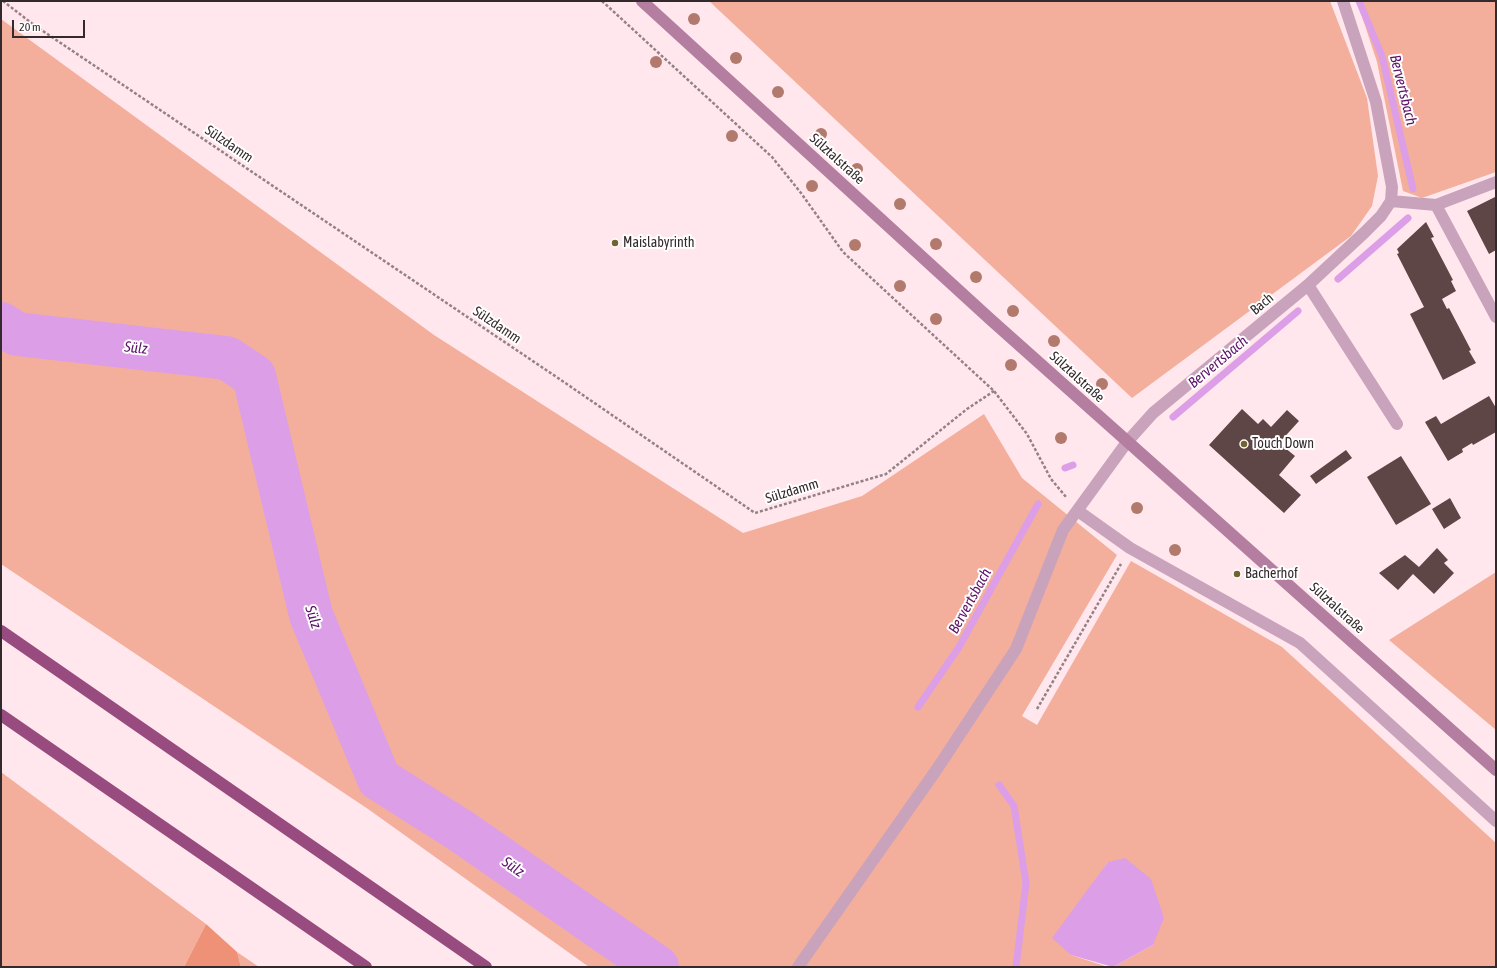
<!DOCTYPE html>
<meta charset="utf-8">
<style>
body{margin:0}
#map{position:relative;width:1497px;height:968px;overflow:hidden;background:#ffe7ed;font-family:"Asap Condensed",sans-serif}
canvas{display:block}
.frame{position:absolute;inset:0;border:2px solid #34292c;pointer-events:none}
.scale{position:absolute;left:12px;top:20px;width:73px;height:18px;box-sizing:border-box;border:2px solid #34292c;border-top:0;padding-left:5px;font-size:12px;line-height:14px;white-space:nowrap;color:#34292c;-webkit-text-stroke:3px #fff;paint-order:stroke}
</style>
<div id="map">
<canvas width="1497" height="968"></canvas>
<div class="frame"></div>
<div class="scale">20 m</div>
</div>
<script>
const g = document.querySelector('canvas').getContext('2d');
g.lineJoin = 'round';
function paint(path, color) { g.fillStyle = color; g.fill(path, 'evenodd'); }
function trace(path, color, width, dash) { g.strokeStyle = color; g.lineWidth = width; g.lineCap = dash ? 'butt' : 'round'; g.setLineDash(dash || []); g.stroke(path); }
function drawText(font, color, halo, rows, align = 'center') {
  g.font = font + ' "Asap Condensed",sans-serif'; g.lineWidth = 4; g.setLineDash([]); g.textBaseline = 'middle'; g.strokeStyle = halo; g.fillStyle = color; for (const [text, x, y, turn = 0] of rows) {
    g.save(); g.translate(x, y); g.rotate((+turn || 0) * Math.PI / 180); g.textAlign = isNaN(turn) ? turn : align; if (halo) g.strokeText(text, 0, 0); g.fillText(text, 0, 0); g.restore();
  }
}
const green = new Path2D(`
 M709,1H1330L1367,98L1378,176L1372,206L1351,236L1132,398Z
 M1357,1H1496V172L1422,198L1403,191L1377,62Z
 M1,19L434,335L743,533L862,496L984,414L1022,478L1117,555L1022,716L1037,725L1131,561L1282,647L1496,843V967H1113L1153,945L1108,862L1093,884L1071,955L1108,967H589L368,809L1,564Z
 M1496,572V730L1389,640Z
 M1,772L206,924L184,967H1Z
 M237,952L259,967H241Z`);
const forest = new Path2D(`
 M206,924L237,952L241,967H184Z`);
const water = new Path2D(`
 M1125,858L1151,879L1164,918L1153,945L1113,967L1071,955L1052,938L1108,862Z`);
const stream = new Path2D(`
 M1359,1L1382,56L1413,189
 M1338,279L1408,218
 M1173,417L1298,311
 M1065,468L1073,465
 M918,707L959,647L1038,504
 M999,785L1014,806L1026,883L1016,967`);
const river = new Path2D(`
 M1,324L17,334L227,358L254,376L311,615L379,779L461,831L657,967`);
const building = new Path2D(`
 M1495,197L1496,250L1489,254L1467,211Z
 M1426,222L1434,237L1431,238L1453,280L1451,281L1456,291L1442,299L1447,309L1449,308L1471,350L1469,351L1476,363L1443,380L1410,314L1424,307L1397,254L1399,253L1397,249Z
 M1489,396L1496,408V432L1473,445L1472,443L1462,449L1463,452L1448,461L1425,422L1436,416L1441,424Z
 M1242,409L1258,424L1263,419L1271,427L1287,410L1299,421L1279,443L1295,456L1279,475L1301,495L1284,513L1209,445Z
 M1346,450L1352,458L1316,484L1310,476Z
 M1401,456L1431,504L1396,525L1367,477Z
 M1450,498L1461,518L1444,529L1432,509Z
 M1437,548L1448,560L1444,563L1454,573L1434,594L1413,574L1398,590L1379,573L1405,555L1419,567Z`);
const path = new Path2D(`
 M3,1L34,25L558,378L755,513L886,474L967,409L994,391
 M602,1L772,157L801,193L843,252L994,391L1027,434L1051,479L1066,497
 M1037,709L1121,564`);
const service = new Path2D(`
 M1078,511L1130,548L1300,643L1496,821`);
const minor = new Path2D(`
 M1391,201L1436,205L1496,182
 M1436,205L1496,317
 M1308,285L1397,424
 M798,967L937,769L1016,649L1063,530L1127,442L1153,413L1308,285L1365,232L1381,216L1391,201L1392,187L1376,102L1343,1`);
const secondary = new Path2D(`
 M642,1L990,319L1496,770`);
const motorway = new Path2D(`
 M1,631L486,967
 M1,715L366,967`);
const trees = [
 [694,19],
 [736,58],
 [656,62],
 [778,92],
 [821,134],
 [732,136],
 [857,169],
 [812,186],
 [900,204],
 [936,244],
 [855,245],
 [976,277],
 [900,286],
 [1013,311],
 [936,319],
 [1054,341],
 [1011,365],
 [1102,384],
 [1061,438],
 [1137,508],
 [1175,550]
];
const markers = [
 [615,243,4,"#726331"],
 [1244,444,4,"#726331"],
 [1237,574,4,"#726331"]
];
const streetNames = [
 ["Sülzdamm",229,144,34],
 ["Sülztalstraße",837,159,42],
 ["Bach",1262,304,-40],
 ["Sülzdamm",497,325,34],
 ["Sülztalstraße",1077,377,42],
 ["Sülzdamm",792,491,-17],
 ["Sülztalstraße",1337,608,42]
];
const poiNames = [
 ["Maislabyrinth",623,243],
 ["Touch Down",1252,444],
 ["Bacherhof",1245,574]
];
const waterNames = [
 ["Bervertsbach",1403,90,76],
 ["Sülz",136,348,6],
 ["Bervertsbach",1218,362,-40],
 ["Bervertsbach",970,601,-61],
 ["Sülz",313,617,72],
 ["Sülz",513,867,35]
];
paint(green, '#f3af9c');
paint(forest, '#ee9176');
paint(water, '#dc9ee6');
trace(stream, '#dc9ee6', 7);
trace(river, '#dc9ee6', 44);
paint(building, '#5e4646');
trace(path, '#928185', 2.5, [3, 2]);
trace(service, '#c9a3bb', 12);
trace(minor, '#c9a3bb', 12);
trace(secondary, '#b47ea1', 12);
trace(motorway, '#974b7f', 12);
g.fillStyle = '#b17a6d';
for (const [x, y] of trees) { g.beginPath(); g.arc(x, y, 6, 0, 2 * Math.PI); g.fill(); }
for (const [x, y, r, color] of markers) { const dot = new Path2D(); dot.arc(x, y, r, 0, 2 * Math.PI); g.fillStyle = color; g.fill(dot); trace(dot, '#fff', 1.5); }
drawText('14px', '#34292c', '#fff', streetNames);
drawText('14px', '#34292c', '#fff', poiNames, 'left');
drawText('italic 15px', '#5d1269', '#fff', waterNames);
</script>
